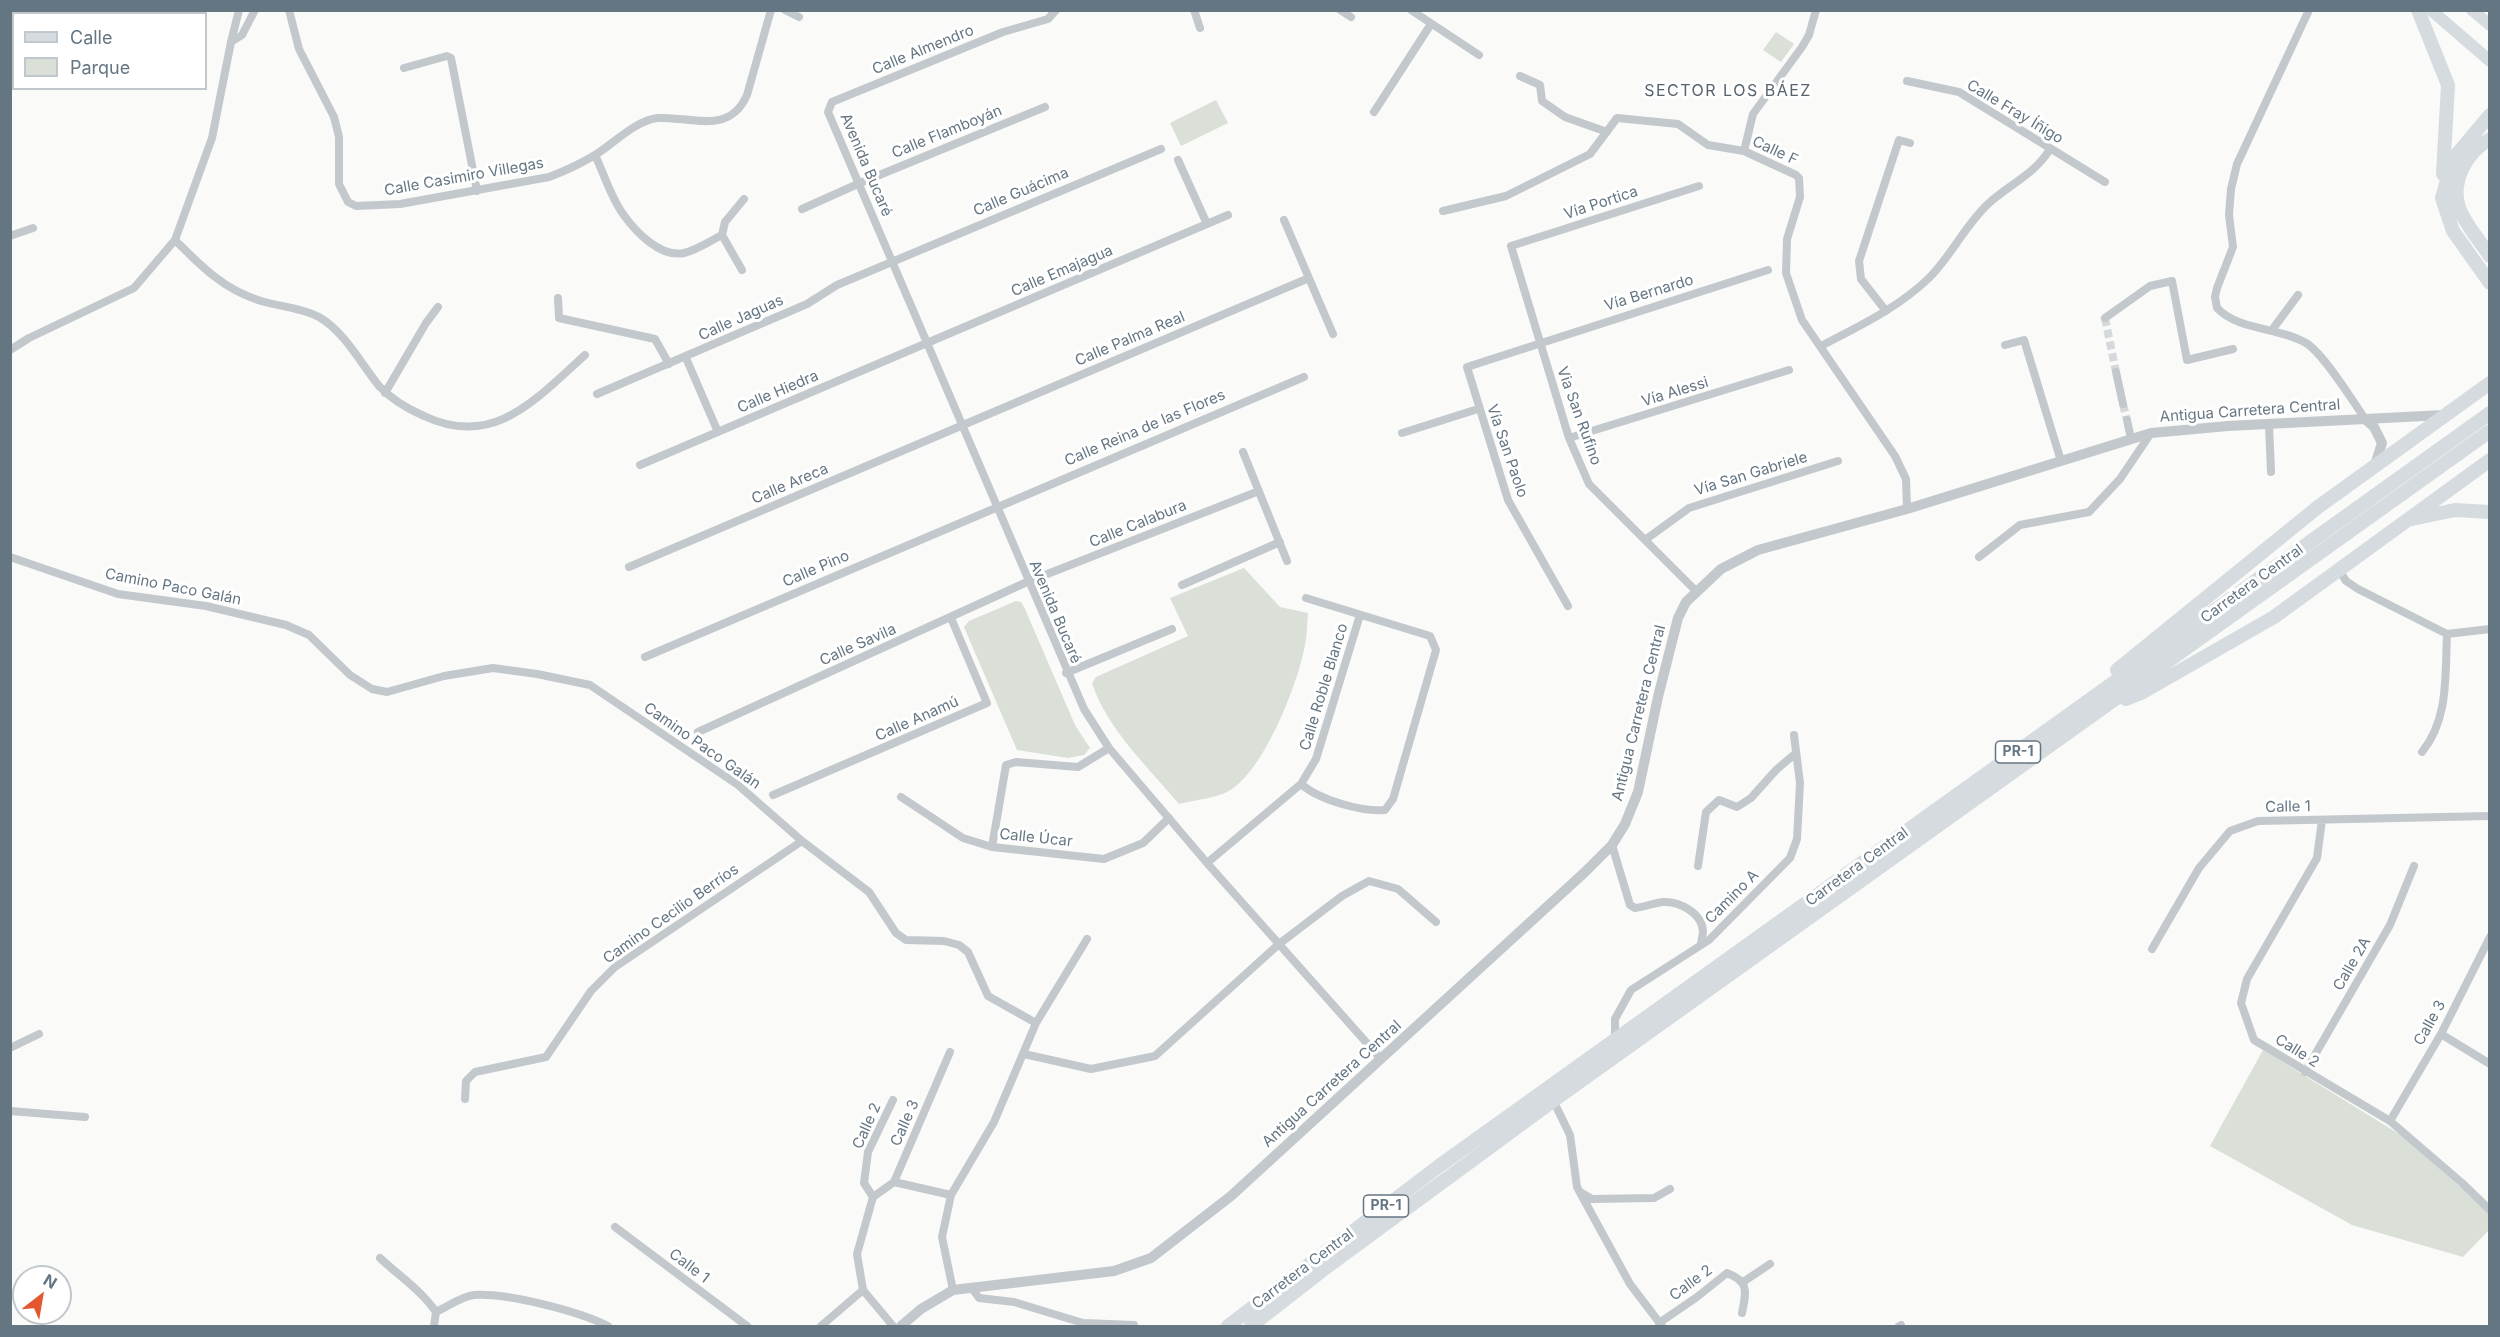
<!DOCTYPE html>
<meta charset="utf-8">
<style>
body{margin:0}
#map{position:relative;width:2500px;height:1337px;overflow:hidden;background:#fafaf8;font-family:Inter,sans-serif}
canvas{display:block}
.frame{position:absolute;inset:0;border:12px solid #657683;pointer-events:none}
.legend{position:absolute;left:12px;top:12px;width:195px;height:78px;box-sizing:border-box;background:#fff;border:2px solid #c1c8cd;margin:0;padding:8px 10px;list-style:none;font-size:18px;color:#657683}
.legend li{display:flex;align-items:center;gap:12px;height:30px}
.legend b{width:30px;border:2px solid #c1c8cd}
.north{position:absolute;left:12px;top:1265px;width:60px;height:60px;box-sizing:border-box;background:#fff;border:2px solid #c1c8cd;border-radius:50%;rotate:31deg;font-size:16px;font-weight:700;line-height:24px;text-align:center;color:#657683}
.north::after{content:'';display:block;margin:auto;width:21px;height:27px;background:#e4572e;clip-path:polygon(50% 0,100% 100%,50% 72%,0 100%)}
</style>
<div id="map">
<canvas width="2500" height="1337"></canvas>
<div class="frame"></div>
<ul class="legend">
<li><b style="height:8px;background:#d6dbdf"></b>Calle</li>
<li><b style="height:16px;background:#dadfd7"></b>Parque</li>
</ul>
<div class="north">N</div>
</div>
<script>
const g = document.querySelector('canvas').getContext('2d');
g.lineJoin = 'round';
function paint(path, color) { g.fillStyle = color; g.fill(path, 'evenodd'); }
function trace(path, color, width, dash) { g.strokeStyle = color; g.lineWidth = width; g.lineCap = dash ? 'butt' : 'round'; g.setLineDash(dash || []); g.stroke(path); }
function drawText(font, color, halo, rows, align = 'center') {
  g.font = font + ' Inter,sans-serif'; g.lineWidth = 6; g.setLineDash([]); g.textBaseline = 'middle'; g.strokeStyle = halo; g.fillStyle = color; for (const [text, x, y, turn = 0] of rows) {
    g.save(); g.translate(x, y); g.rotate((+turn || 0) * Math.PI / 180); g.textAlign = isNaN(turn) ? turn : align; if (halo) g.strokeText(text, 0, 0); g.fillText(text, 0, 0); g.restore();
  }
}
const green = new Path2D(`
 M1776,32L1794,44L1781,62L1763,50Z
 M1216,100L1228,123L1181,146L1170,123Z
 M1244,568L1280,607L1308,613C1307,624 1307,635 1305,645C1298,684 1262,777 1225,793C1211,799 1194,800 1179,804C1148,767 1107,729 1092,683L1096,677L1188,636L1170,598Z
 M1016,601L1021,602L1025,609L1075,725L1090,748L1084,755L1068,758L1017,750L964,627L969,621Z
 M2263,1050L2404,1137L2489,1213V1230L2463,1257L2352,1225L2210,1146Z`);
const minorTunnel = new Path2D(`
 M2105,318L2116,372
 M2123,404L2127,420`);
const minor = new Path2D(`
 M289,10L299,49L334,117L339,137V184L348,202L356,206L400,204L549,177C565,171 580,164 595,155C613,144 636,120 658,118C691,116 729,136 747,95L771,10
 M785,10L799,17
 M1056,10L1048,19L1003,32L832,102L828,112L1084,709L1109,748L1207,863L1381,1059
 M1194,10L1200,28
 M1340,10L1351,17
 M1411,10L1479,55
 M2309,10L2237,164L2231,189L2229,215L2233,247L2217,288L2215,297L2217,308C2239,331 2279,327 2306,343C2323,353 2353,401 2365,419
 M231,42L242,35L255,10
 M404,68L447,56L451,58L477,191
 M1520,76L1540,85L1542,101L1565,117L1607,132
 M1907,81L1959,92L2105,182
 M1374,112L1431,24
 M1744,151L1753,114L1802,47L1809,35L1816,10
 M595,155C604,174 611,198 623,214C635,231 660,258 684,253C697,250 710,241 722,235L725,222L744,199
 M1178,160L1207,224
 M802,209L860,183L1045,107
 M1443,211L1506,196L1590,154L1617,118L1678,124L1708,145L1744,151L1796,175L1799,178L1800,197L1787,239L1786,273L1802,320L1895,456L1906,479L1907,509
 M1284,220L1333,334
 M722,235L742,270
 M10,236L33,228
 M175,240C200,265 223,289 258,300C279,307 300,307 319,317C345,332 361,364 379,386C391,399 408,409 424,416C494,449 536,399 585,355
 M558,298L559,318L655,339L669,364
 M1886,311L1861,279L1859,261L1899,140L1910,143
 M2105,318L2150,286L2172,281L2187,360L2233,349
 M2272,330L2298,295
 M2005,345L2024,340L2061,461
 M1821,346C1859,326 1898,308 1929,278C1952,255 1965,225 1989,203C2010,184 2035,174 2050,149
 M10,350L29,338L134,288L175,240L212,138L231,42L239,10
 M686,358L718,432
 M2116,372L2123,404
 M385,393L426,323L438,307
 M597,394L807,304L837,285L1161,149
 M2127,420L2131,439
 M2269,424L2271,472
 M1402,433L1478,409
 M1569,438L1789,370
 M1243,452L1287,561
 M640,465L1228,215
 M1645,540L1689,508L1838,461
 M10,557L118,594L206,606L286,625L309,635L350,675L372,689L387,692L444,676L493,668L537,674L590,685L738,785L802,841L869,892L896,933L906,940L944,941L959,945L968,952L988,996L1036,1023
 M1979,557L2020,525L2089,512L2120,479L2151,433
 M629,567L1309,278
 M2339,570L2346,581L2358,589L2447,634L2490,629
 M1182,585L1280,542
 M1696,591L1589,484L1569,438L1511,246L1699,186
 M1568,606L1508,500L1467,367L1768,270
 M645,657L1304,377
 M1066,673L1172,629
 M698,732L1027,582L1259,491
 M2422,752C2449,719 2445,675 2447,634
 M1301,784C1319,800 1362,812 1385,810L1393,799L1436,650L1430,636L1306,598
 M773,795L987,703L951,618
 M901,797L963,838L992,847L1104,859L1143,843L1169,818
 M2322,820L2317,858L2247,979L2241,1003L2254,1040L2390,1121L2462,1183L2490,1210
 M1612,845L1630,905L1635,908C1644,907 1654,903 1663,902C1679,901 1702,913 1703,931C1703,935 1701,941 1701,945
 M992,847L1006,765L1016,762L1078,767L1109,748
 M1207,863L1301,784L1316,759L1360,615
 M1698,866L1706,812L1719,800L1737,807L1751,798L1776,770L1796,753
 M2152,949L2199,868L2230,831L2258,821L2490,816
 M2441,1034L2490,1064
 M1615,1041V1019L1631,990L1709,940L1790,858L1797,839L1800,783L1794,735
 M10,1048L39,1034
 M1024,1054L1091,1069L1155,1056L1279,944L1342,896L1369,881L1398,889L1436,922
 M2305,1072L2390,925L2414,866
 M1552,1098L1570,1135L1577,1187L1630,1284L1662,1326
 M465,1099L466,1081L475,1072L546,1057L591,991L615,967L802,841
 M10,1111L85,1117
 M2390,1121L2441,1034L2490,937
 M894,1182L951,1195
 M1580,1192L1592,1199L1654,1198L1670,1189
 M873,1197L894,1182L950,1052
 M615,1227L747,1326
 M380,1258C399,1276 421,1290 436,1312L434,1326
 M1743,1282L1770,1264
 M971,1287L979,1298L1014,1302L1083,1323L1134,1325
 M953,1290L942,1237L951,1195L994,1122L1036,1023L1087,939
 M436,1312C447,1307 462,1296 474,1295C508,1293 578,1311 608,1326
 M1659,1323L1697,1297L1727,1273C1750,1282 1746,1292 1742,1313
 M821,1326L863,1290
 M893,1326L863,1290L857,1254L873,1197L864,1183L868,1152L893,1100
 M1899,1326L1901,1325`);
const tertiary = new Path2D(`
 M2365,419L2374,427L2382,443L2375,465
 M901,1326L921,1309L953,1290L1114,1271L1151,1258L1231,1196L1585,872L1612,845L1625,824L1638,792L1658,697L1678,618L1686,602L1721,569L1758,550L1907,509L2151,433L2228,426L2444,415`);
const primary = new Path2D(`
 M2431,10L2490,61
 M2472,10L2490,25`);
const trunk = new Path2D(`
 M2418,10L2448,85L2443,174
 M2490,115L2453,159L2442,198L2453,231L2490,283
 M2490,139C2467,152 2450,181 2459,208C2465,224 2480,241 2490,256
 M2412,519L2455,510L2490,512
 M2117,670L2318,507L2490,383
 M2126,699L2143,692L2274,617L2490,460
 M1228,1326L1439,1166L2490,413
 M1251,1326L1328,1266L1554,1100L2490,431`);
const shields = [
 [2018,752,45],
 [1386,1206,45]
];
const shieldNames = [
 ["PR-1",2018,752],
 ["PR-1",1386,1206]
];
const streetNames = [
 ["Calle Almendro",923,50,-22],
 ["Calle Fray Íñigo",2015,112,31],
 ["Calle Flamboyán",947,132,-22],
 ["Calle F",1775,151,25],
 ["Avenida Bucaré",866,165,67],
 ["Calle Casimiro Villegas",464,177,-10],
 ["Calle Guácima",1021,192,-23],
 ["Vía Portica",1601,203,-18],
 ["Calle Emajagua",1062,271,-23],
 ["Vía Bernardo",1649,293,-17],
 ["Calle Jaguas",741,318,-24],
 ["Calle Palma Real",1130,339,-23],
 ["Calle Hiedra",778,392,-23],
 ["Vía Alessi",1675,392,-17],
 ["Antigua Carretera Central",2250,411,-4],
 ["Via San Rufino",1579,416,70],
 ["Calle Reina de las Flores",1145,428,-23],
 ["Vía San Paolo",1507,451,71],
 ["Vía San Gabriele",1751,474,-17],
 ["Calle Areca",790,484,-23],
 ["Calle Calabura",1138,524,-22],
 ["Calle Pino",816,569,-23],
 ["Carretera Central",2252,584,-36],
 ["Camino Paco Galán",173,587,11],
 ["Avenida Bucaré",1055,612,67],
 ["Calle Savila",858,645,-24],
 ["Calle Roble Blanco",1324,687,-73],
 ["Antigua Carretera Central",1639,713,-76],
 ["Calle Anamú",917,719,-24],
 ["Camino Paco Galán",702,746,35],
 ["Calle 1",2288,807,-1],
 ["Calle Úcar",1036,838,6],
 ["Carretera Central",1857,867,-36],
 ["Camino A",1732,897,-45],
 ["Camino Cecilio Berríos",671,914,-35],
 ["Calle 2A",2352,964,-60],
 ["Calle 3",2430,1023,-61],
 ["Calle 2",2297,1051,32],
 ["Antigua Carretera Central",1332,1084,-42],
 ["Calle 3",905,1123,-66],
 ["Calle 2",867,1126,-66],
 ["Calle 1",689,1266,37],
 ["Carretera Central",1303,1269,-37],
 ["Calle 2",1691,1283,-37]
];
const neighbourhoodNames = [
 ["SECTOR LOS BÁEZ",1728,91]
];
paint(green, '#dadfd7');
trace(minorTunnel, '#d5d9db', 8, [8, 4]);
trace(minor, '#c3c8cc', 8);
trace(tertiary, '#c3c8cc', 10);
trace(primary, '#d6dbdf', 12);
trace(trunk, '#d6dbdf', 14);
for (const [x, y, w] of shields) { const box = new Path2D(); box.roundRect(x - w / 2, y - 11, w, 22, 4.5); g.fillStyle = '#fff'; g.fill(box); trace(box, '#657683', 1.5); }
drawText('bold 14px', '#657683', null, shieldNames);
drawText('15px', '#657683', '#fff', streetNames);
g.letterSpacing = '1.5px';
drawText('16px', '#57646e', '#fff', neighbourhoodNames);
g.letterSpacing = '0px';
</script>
